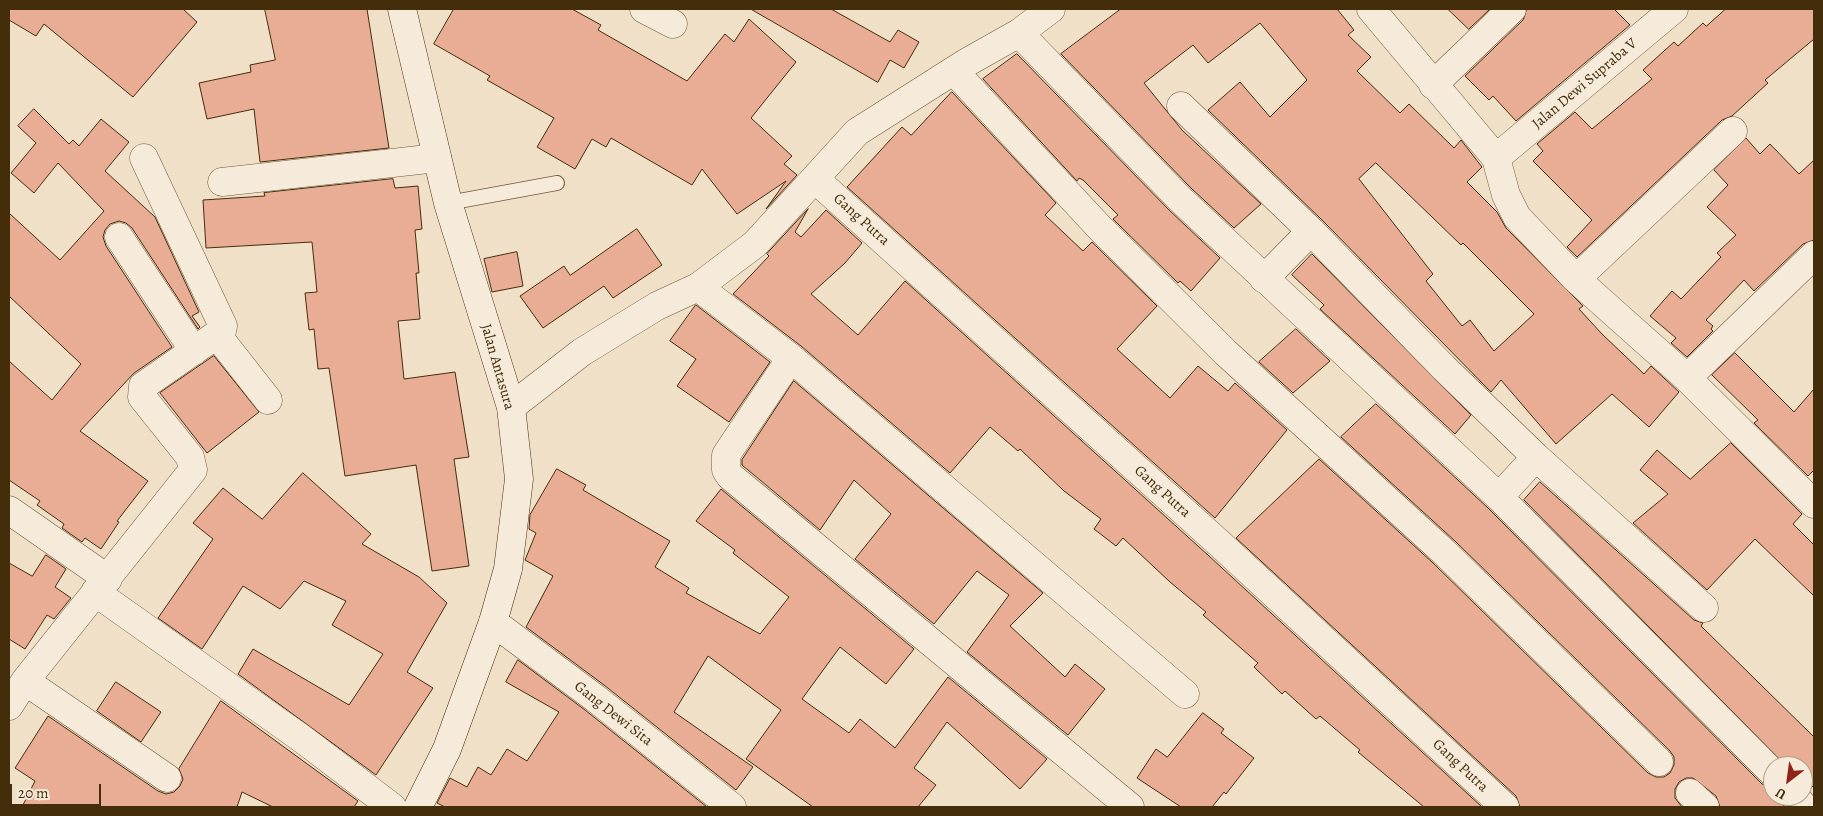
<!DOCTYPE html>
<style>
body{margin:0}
#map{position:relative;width:1823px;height:816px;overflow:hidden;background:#f1e0c8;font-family:Alegreya,serif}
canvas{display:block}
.frame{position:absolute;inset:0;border:10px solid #442d0a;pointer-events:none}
.north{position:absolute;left:1763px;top:756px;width:50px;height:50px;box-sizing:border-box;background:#f6ebdb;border:1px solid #af9f87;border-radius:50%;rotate:210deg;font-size:14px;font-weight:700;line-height:20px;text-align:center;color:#442d0a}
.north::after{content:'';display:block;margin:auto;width:18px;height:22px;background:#8f2418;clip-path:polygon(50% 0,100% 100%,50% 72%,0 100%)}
.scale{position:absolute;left:10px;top:784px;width:91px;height:22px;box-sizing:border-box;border:2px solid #442d0a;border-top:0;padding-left:6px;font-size:15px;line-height:18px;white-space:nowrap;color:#442d0a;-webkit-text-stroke:4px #f6ebdb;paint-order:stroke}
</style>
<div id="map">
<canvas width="1823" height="816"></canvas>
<div class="frame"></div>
<div class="north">U</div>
<div class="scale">20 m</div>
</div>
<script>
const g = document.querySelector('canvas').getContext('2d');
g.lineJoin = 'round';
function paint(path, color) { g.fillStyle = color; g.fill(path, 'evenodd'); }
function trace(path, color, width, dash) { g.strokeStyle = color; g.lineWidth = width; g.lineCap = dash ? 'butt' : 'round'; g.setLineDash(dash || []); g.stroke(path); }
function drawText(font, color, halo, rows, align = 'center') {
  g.font = font + ' Alegreya,serif'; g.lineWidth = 4; g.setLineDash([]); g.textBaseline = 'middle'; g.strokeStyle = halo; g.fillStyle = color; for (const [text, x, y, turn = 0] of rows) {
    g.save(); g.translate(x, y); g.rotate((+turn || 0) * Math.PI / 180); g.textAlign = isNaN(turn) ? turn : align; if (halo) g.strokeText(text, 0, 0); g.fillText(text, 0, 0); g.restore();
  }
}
const building = new Path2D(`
 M9,9H183L197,22L133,97L44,24L36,36L9,20Z
 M265,9H367L389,148L260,162L254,109L207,119L199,83L251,72L250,65L275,60Z
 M454,9H572L601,25L598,30L687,81L725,34L734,42L749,19L796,62L751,118L792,156L784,164L797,175L766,209L786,181L737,214L702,169L692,185L611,138L606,147L592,139L575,169L537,147L554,118L487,80L490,76L434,44Z
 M751,9H831L890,42L898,30L919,42L904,68L890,60L878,82Z
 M1121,9H1337L1354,30L1348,35L1371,57L1357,71L1400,113L1409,104L1454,148L1461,140L1482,167L1467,182L1497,212L1506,228L1583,306L1579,309L1602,334L1644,374L1651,366L1679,392L1649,427L1612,394L1556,444L1501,380L1491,392L1322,220L1208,110L1240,82L1270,117L1307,80L1260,23L1208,63L1193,45L1144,83L1182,130L1261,204L1234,228L1191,188L1061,54ZM1376,163L1461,245L1463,243L1534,314L1494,351L1470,320L1462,326L1426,281L1433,274L1359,179Z
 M1448,9H1490L1469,29Z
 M1527,9H1614L1630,25L1516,121L1493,96L1489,100L1465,76L1523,20Z
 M1726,9H1814V39L1765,80L1768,83L1732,116L1722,120L1577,257L1567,247L1592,220L1533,161L1543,151L1537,144L1575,112L1592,129L1652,79L1643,70L1674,42L1678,46L1703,23L1706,26Z
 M1017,54L1169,210L1220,258L1191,291L1180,281L1178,283L1113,219L1118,215L1083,180L1079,178L1077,181L983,79Z
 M952,92L1056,203L1045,215L1083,251L1092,242L1157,306L1117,349L1170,398L1198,366L1228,391L1235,383L1287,430L1215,518L847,187L902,127L911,135Z
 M34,109L69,144L73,140L79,146L101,119L129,142L105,171L155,217L199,312L192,316L200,327L198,329L132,228L126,223L119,221L110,224L105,230L103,237L106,246L172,347L134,373L80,431L148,481L117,521L119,522L101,549L85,538L82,542L62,528L64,524L37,505L40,501L9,480V361L52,400L81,364L9,296V213L60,260L104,211L58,163L34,193L11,173L36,143L18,126Z
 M1746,138L1760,154L1770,144L1799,174L1814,160V240L1803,244L1754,291L1744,280L1706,320L1713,326L1711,329L1713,331L1687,357L1671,343L1676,338L1650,316L1672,291L1681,299L1721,257L1717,253L1736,235L1707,207L1728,185L1714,170Z
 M393,179L395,188L418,186L422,229L415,230L419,273H416L420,319L398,321L404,379L455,372L469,457L454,459L469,566L432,571L416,465L345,476L329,368L318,369L314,329L309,330L305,293L317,292L312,242L206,248L203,200L265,196L264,193Z
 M808,209L795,232L801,237L826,210L862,243L845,263L811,294L858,335L905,281L1209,556L1482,807H1424L1358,752L1360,750L1320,716L1316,719L1285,691L1282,694L1254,667L1258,663L1203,615L1206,612L1170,582L1123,538L1116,546L1094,529L1101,519L1064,491L1020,449L1018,451L990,427L950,473L801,346L733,294L769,256L767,254Z
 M637,229L662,265L613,298L604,286L543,328L520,296L564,266L570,275Z
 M517,252L523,286L492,292L484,259Z
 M1312,254L1471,415L1455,434L1320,309L1324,305L1292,275Z
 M696,305L770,362L729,422L677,386L696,359L670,341Z
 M1296,329L1330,361L1293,393L1259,362Z
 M1735,353L1794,412L1814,389V470L1808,476L1754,423L1758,420L1712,375Z
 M214,356L259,412L207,453L160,393Z
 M794,381L1043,593L1010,626L1065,677L1075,664L1105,689L1068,735L967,652L1009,595L977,571L934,624L855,559L891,514L854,480L820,530L742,465V460Z
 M1376,404L1488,508L1762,784L1773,788V796H1780L1784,807H1720L1716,796L1693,778H1686L1679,782L1675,789V798L1682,807H1520L1516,796L1236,538L1319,459L1433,563L1648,773L1656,777H1664L1670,773L1674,765V757L1670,751L1455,541L1341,437Z
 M1731,443L1802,514L1793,524L1814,545V596L1755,539L1707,590L1633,523L1668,494L1640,470L1657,450L1690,479Z
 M557,469L586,485L583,490L670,541L655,567L689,588L686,593L760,634L789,597L733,553L735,550L696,521L721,489L914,649L886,684L840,647L802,699L849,733L860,719L895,748L948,677L1047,759L1020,789L947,722L914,768L936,785L918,807H813L746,759L781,710L708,656L674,712L753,767L736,790L604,685L526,627L553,576L525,560L536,533L529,529L530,515Z
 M303,473L371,534L362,544L419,577L447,603L407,672L433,688L376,775L238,674L253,649L349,705L383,654L332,625L346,601L304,581L280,609L243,586L202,649L158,618L213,539L193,523L223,488L262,519Z
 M1540,482L1694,620L1703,623L1701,626L1814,737V785L1810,789L1803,783V766H1786L1524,500Z
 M46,555L66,569L55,587L71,598L54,619L47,615L25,649L9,639V563L32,576Z
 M518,660L585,710L707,807H445L437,803L450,778L467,787L478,767L491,775L507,749L527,761L559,712L506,682Z
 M116,682L161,712L141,742L97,711Z
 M221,701L358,801L354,807H273L242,792L237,807H22L35,781L15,768L48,716L158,791L166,794L174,792L180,786L183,779L179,769Z
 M1203,713L1224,729L1221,733L1254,758L1226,794L1224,792L1212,807H1181L1137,778L1156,749L1167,757Z`);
const lane = new Path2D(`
 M448,203L557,183`);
const street = new Path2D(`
 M644,9L673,24
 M1371,9L1496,158L1506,195L1517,217L1576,279L1687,378L1814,504
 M1019,33L1180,199L1499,497L1773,773
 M954,71L1099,227L1226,353L1444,552L1659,762
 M1433,85L1512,9
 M1181,106L1311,231L1444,368L1536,457
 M1496,158L1674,9
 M815,179L1220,544L1505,807
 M222,182L437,158
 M119,237L194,351
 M1264,279L1311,231
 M1576,279L1733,131
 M698,287L791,358L1185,694
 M217,335L268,400
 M791,358L726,455V470L730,476L1130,807
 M1687,378L1814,255
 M511,407L582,352L657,306L698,287L755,244L857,132L964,64L1019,33L1051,9
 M1499,497L1536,457L1704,608
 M9,510L108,579
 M95,592L301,738L392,807
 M493,622L595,698L732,807
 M25,681L167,778
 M9,706L25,681L193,470L190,457L142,397L143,386L222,331L223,326L144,158
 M1690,793L1705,807
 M1795,796L1804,807`);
const secondary = new Path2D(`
 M402,9L448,203L511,407L519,479L508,569L493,622L447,749L418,807`);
const streetNames = [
 ["Jalan Dewi Supraba V",1585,84,-40],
 ["Gang Putra",861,220,42],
 ["Jalan Antasura",497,367,74],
 ["Gang Putra",1162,492,42],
 ["Gang Dewi Sita",613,714,38],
 ["Gang Putra",1460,766,43]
];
paint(building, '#e9ad95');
trace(building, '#442d0a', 1);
trace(lane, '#6f5a3a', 16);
trace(street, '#6f5a3a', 29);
trace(secondary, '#442d0a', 29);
trace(lane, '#f6ebdb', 14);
trace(street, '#f6ebdb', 28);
trace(secondary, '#f6ebdb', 28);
drawText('15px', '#442d0a', '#f6ebdb', streetNames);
</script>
